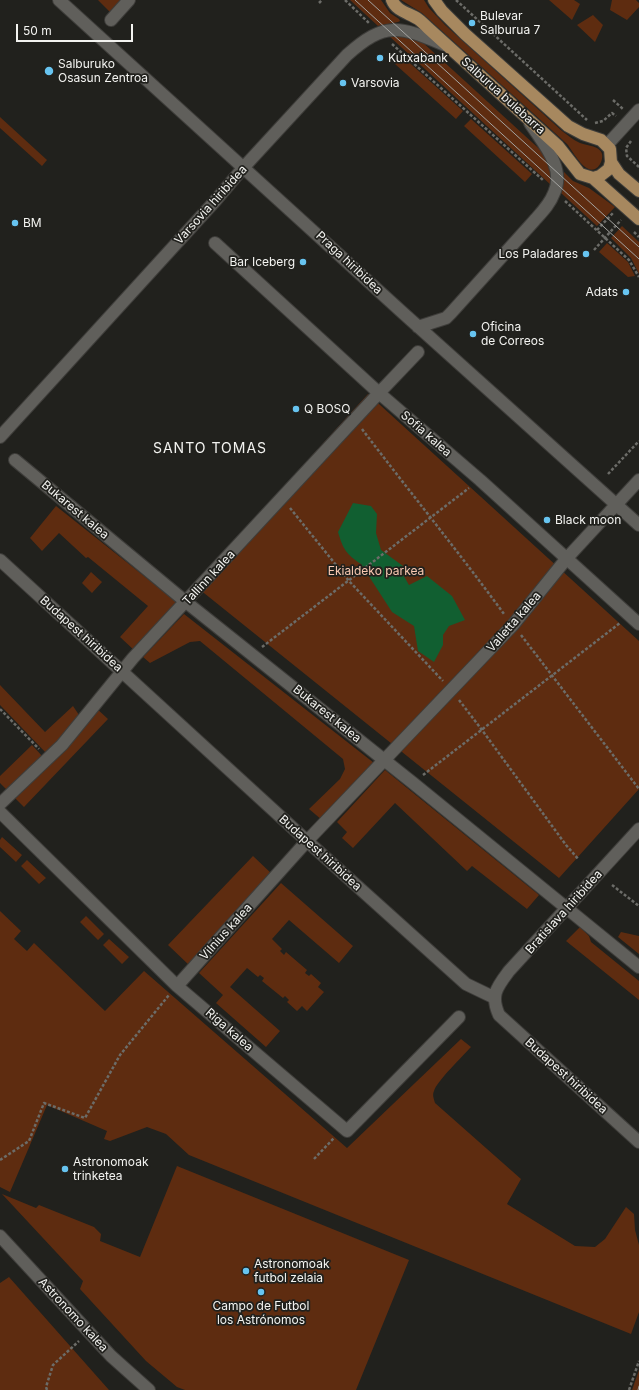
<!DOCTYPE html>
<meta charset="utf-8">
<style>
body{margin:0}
#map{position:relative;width:639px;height:1390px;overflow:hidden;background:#21211d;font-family:Inter,sans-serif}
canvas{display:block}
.scale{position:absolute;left:16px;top:24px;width:117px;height:18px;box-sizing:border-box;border:2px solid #f3f3f0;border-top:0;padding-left:5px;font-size:12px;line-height:14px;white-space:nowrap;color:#f3f3f0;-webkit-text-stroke:3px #21211d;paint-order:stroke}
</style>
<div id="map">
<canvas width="639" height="1390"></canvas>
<div class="scale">50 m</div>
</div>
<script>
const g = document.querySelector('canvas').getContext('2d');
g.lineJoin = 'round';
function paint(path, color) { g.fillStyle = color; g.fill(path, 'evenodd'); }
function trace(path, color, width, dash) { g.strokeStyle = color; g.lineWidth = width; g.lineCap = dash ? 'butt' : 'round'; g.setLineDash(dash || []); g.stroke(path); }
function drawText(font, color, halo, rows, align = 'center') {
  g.font = font + ' Inter,sans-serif'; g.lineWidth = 3.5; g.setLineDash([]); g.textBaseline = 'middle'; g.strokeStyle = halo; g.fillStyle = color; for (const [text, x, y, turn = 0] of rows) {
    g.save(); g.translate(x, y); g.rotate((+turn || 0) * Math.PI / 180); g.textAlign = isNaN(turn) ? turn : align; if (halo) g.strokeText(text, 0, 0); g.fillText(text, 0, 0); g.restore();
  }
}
const green = new Path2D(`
 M98,0H121L110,12Z
 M350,0H381L390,13L399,19L400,21L398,22L378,26Z
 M401,0H424L429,8L445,25L562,131C568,135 573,140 580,143C588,146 605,146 602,159C601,163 599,167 595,169C584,174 573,151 567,144C563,140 559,137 555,133L422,13Z
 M549,0H574L580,4L572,20Z
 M612,0H636L639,3V7L627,20L610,10Z
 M593,15L603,25L595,42L577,25Z
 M396,34L420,40L546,155L552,170V186L388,35Z
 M402,56L463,111L456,119L395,64Z
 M0,117L47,160L42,166L0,128Z
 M471,119L532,174L525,182L464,126Z
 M564,172L573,181L589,188L615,207L597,226L561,193Z
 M622,226L639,242V274L631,258L611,238Z
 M607,243L628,262L635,276L628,277L599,252Z
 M368,394L639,641V789L559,878L194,585Z
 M56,506L178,603L135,651L120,637L148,606L88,557L86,558L59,533L42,551L30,538Z
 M91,572L102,582L92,593L82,583Z
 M184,614L374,763L322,820L309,809L340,779L345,769L343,759L200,641L190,642L150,663L143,657Z
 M0,685L45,732L73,706L81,718L47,754L0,705Z
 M95,707L108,719L24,807L14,797Z
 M32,745L43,757L10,793L0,783V776Z
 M385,770L539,895L527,909L472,866L467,871L395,803L353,848L342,838L347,832L337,822Z
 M2,837L22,855L16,862L0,847V840Z
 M253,856L273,875L190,966L168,945Z
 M27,860L46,878L39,884L21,866Z
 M281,883L353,946L339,963L289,920L272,939L282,949L280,951L284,955L286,952L307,970L305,973L309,976L311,974L321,983L318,987L324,992L307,1011L302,1006L297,1011L287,1002L289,1000L285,996L283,998L262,981L264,978L260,975L258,977L247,968L230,987L280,1031L266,1047L216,1003L223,995L199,973Z
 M0,911L21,931L14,939L27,951L34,943L105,1011L144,971L347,1148L461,1039L471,1047C463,1056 437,1081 434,1091C432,1095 434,1099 435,1103L521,1179L507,1204L575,1246L595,1247L605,1239L626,1207L634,1214L635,1230L639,1245V1312L631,1334L189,1155L166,1134L147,1127L110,1141L104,1139L107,1131L47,1105L10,1192L0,1187Z
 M86,916L104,934L98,940L80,922Z
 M580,927L589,936L591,942L639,981V1000L566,941Z
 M621,932L639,936V954L618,937Z
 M109,939L129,957L122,964L103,945Z
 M177,1166L409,1260L356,1390H185L177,1387L146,1361L80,1289L83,1281L2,1194L36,1208L39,1205L94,1227L101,1234L100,1241L140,1257Z
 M9,1277L109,1390H0V1283Z
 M639,1370V1390H632Z`);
const water = new Path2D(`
 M353,503L371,506L377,514L376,533L381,550L403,566L402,573L409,585L427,576L452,596L465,620L449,626L443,635V645L434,662L418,651L414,626L392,612L361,564C346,554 343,549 338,532Z`);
const path = new Path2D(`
 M345,0L369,23
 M456,0L587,120
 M319,3L322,0
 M392,44L544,181
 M613,100L623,109
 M595,123L603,121L612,113L616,116
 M631,141L626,148L627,156L639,167
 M565,201L629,260L639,277
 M597,230L613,213
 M634,232L639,237
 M594,250L621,220
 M362,429C409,491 458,551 504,614
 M608,474L639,441
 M290,508L349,581L443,681
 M521,635L639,789
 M262,647L469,488
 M459,700L482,730L566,845L579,860
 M0,709L39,749
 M423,775L620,623
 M612,885L639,906
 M314,1159L334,1138
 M0,1160L29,1141L44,1103L85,1118L120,1055L169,995
 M47,1390L46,1387L53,1365L79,1341
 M629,1390L639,1361`);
const minor = new Path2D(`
 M59,0L403,313L639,525
 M111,20L129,0
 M607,145L639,110
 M215,243L379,393L480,480L639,624
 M418,327L446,318L451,313L534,221C542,212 550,204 554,193C566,168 542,142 530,123
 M0,437L216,200L243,168L347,55C387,19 401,27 447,46
 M15,460L186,602L413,783L639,967
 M0,560L307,841L466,984L495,998
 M0,804L62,745L133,658L379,393L418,352
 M0,812L177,986L347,1131L459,1017
 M639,829L509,971C497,987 490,995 499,1015L639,1142
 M177,986L307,841L513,625L567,558L639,480
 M0,1236L111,1356L149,1390`);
const major = new Path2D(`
 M392,0C396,11 409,13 418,19C422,22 425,25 428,28L558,146L580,174L593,178L600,176L609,169L611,162L610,149L601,140L583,134L568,126L465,34L442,11L434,0
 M611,162L619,174L639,191
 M593,178L639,219`);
const tram = new Path2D(`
 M355,0L639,259
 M368,0L639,247
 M638,1390L639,1386`);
const markers = [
 [472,23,4,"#67c4f0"],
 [380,58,4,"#67c4f0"],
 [49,71,5,"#67c4f0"],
 [343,83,4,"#67c4f0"],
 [15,223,4,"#67c4f0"],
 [586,254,4,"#67c4f0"],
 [303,262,4,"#67c4f0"],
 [626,292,4,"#67c4f0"],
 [473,334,4,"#67c4f0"],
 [296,409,4,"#67c4f0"],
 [547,520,4,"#67c4f0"],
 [65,1169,4,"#67c4f0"],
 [246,1271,4,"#67c4f0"],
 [261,1292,4,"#67c4f0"]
];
const poiNames = [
 ["Bulevar",480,16],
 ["Salburua 7",480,30],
 ["Kutxabank",388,58],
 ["Salburuko",58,64],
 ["Osasun Zentroa",58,78],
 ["Varsovia",351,83],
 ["BM",23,223],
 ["Los Paladares",578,254,"right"],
 ["Bar Iceberg",295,262,"right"],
 ["Adats",618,292,"right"],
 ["Oficina",481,327],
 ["de Correos",481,341],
 ["Q BOSQ",304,409],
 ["Black moon",555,520],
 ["Astronomoak",73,1162],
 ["trinketea",73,1176],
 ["Astronomoak",254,1264],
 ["futbol zelaia",254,1278],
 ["Campo de Futbol",261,1306,"center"],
 ["los Astrónomos",261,1320,"center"]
];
const streetNames = [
 ["Salburua bulebarra",503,96,42],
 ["Varsovia hiribidea",211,205,-48],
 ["Praga hiribidea",349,263,43],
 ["Sofia kalea",426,434,41],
 ["Bukarest kalea",75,510,40],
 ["Tallinn kalea",209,578,-47],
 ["Valletta kalea",514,622,-49],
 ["Budapest hiribidea",81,634,42],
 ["Bukarest kalea",327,714,39],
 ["Budapest hiribidea",320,853,42],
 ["Bratislava hiribidea",564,912,-48],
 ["Vilnius kalea",226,932,-48],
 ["Riga kalea",229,1030,41],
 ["Budapest hiribidea",566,1076,42],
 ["Astronomo kalea",73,1315,47]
];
const parkNames = [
 ["Ekialdeko parkea",376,571]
];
const quarterNames = [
 ["SANTO TOMAS",210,449]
];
paint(green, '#5e2c10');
paint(water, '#115f31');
trace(minor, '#3e3d3a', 14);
trace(major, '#3e3d3a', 14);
trace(path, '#6c6c68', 2.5, [3, 2]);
trace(minor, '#605f5b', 12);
trace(major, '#a7885f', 12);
trace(tram, '#a4a4a1', 1);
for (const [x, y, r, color] of markers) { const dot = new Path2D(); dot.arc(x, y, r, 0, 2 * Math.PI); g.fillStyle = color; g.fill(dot); trace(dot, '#21211d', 1.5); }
drawText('12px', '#f3f3f0', '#21211d', poiNames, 'left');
drawText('12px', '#f3f3f0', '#21211d', streetNames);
drawText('12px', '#f9c9b2', '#21211d', parkNames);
g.letterSpacing = '1px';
drawText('14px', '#f3f3f0', '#21211d', quarterNames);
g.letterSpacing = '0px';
</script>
